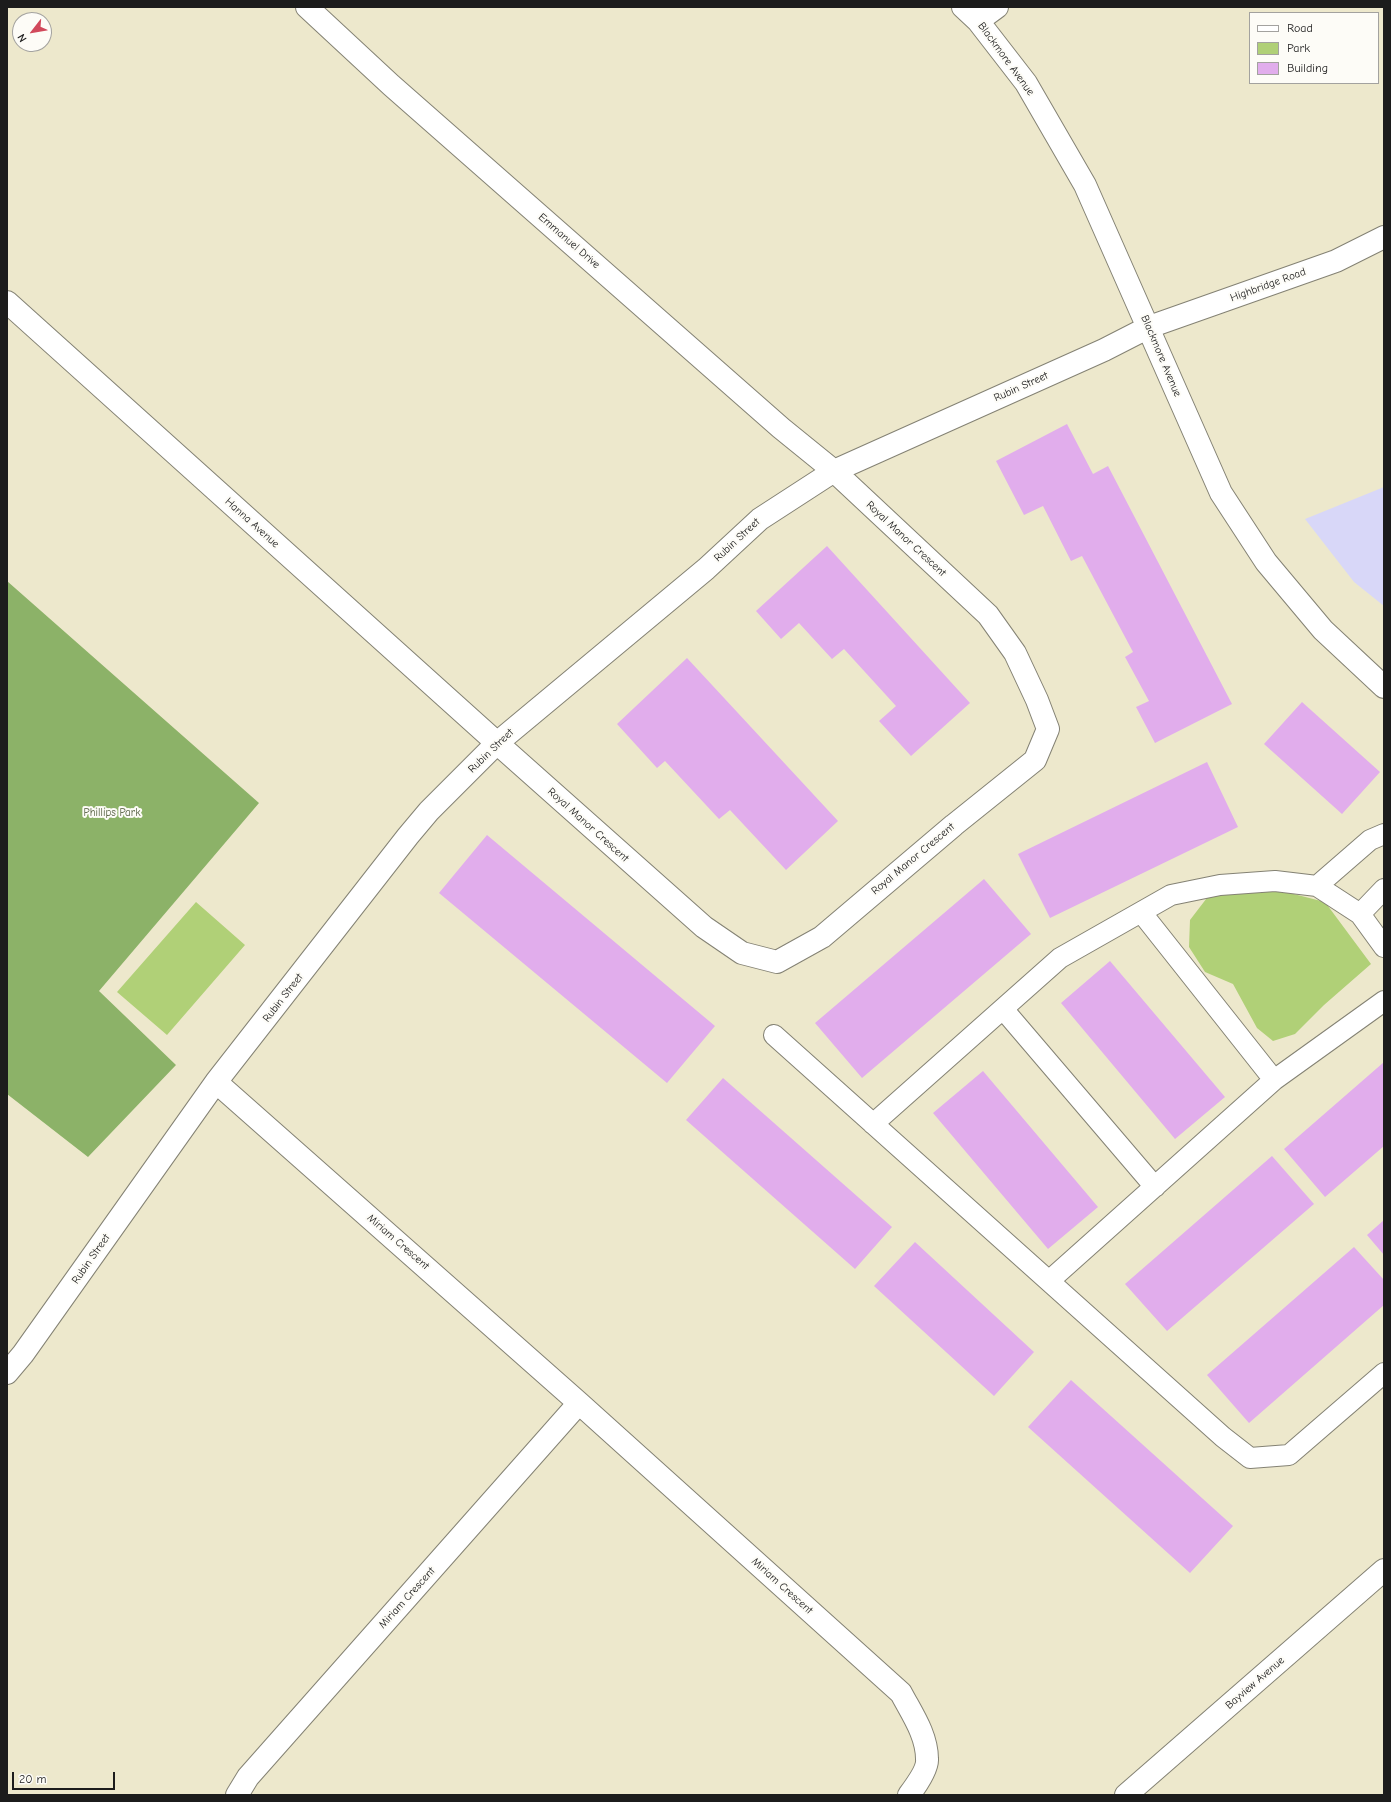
<!DOCTYPE html>
<style>
body{margin:0}
#map{position:relative;width:1391px;height:1802px;overflow:hidden;background:#ede8cc;font-family:"Comic Neue",sans-serif}
canvas{display:block}
.frame{position:absolute;inset:0;border:8px solid #1c1c1c;pointer-events:none}
.legend{position:absolute;left:1249px;top:12px;width:130px;height:72px;box-sizing:border-box;background:#fdfcf7;border:1px solid #a3a29f;margin:0;padding:5px 7px;list-style:none;font-size:12px;color:#1c1c1c}
.legend li{display:flex;align-items:center;gap:8px;height:20px}
.legend b{width:20px;border:1px solid #a3a29f}
.north{position:absolute;left:12px;top:12px;width:40px;height:40px;box-sizing:border-box;background:#fdfcf7;border:1px solid #a3a29f;border-radius:50%;rotate:239deg;font-size:11px;font-weight:700;line-height:16px;text-align:center;color:#1c1c1c}
.north::after{content:'';display:block;margin:auto;width:14px;height:18px;background:#d1495b;clip-path:polygon(50% 0,100% 100%,50% 72%,0 100%)}
.scale{position:absolute;left:12px;top:1772px;width:103px;height:18px;box-sizing:border-box;border:2px solid #1c1c1c;border-top:0;padding-left:5px;font-size:12px;line-height:14px;white-space:nowrap;color:#1c1c1c;-webkit-text-stroke:3px #fdfcf7;paint-order:stroke}
</style>
<div id="map">
<canvas width="1391" height="1802"></canvas>
<div class="frame"></div>
<ul class="legend">
<li><b style="height:5px;background:#fff"></b>Road</li>
<li><b style="height:11px;background:#b0d077"></b>Park</li>
<li><b style="height:11px;background:#e1adec"></b>Building</li>
</ul>
<div class="north">N</div>
<div class="scale">20 m</div>
</div>
<script>
const g = document.querySelector('canvas').getContext('2d');
g.lineJoin = 'round';
function paint(path, color) { g.fillStyle = color; g.fill(path, 'evenodd'); }
function trace(path, color, width, dash) { g.strokeStyle = color; g.lineWidth = width; g.lineCap = dash ? 'butt' : 'round'; g.setLineDash(dash || []); g.stroke(path); }
function drawText(font, color, halo, rows, align = 'center') {
  g.font = font + ' "Comic Neue",sans-serif'; g.lineWidth = 4; g.setLineDash([]); g.textBaseline = 'middle'; g.strokeStyle = halo; g.fillStyle = color; for (const [text, x, y, turn = 0] of rows) {
    g.save(); g.translate(x, y); g.rotate((+turn || 0) * Math.PI / 180); g.textAlign = isNaN(turn) ? turn : align; if (halo) g.strokeText(text, 0, 0); g.fillText(text, 0, 0); g.restore();
  }
}
const built = new Path2D(`
 M1384,487V606L1354,582L1305,519Z`);
const green = new Path2D(`
 M1270,888L1325,902L1371,964L1324,1005L1295,1034L1273,1041L1257,1028L1233,984L1205,972L1189,947L1190,920L1213,890Z
 M196,902L245,945L167,1035L117,992Z`);
const forest = new Path2D(`
 M7,581L259,803L99,991L176,1065L88,1157L7,1094Z`);
const building = new Path2D(`
 M1067,424L1093,474L1108,466L1232,704L1155,743L1136,707L1149,701L1125,657L1133,652L1082,556L1071,561L1043,506L1024,515L996,461Z
 M827,546L970,703L911,756L879,721L896,706L844,649L832,659L799,623L781,639L756,611Z
 M687,658L838,821L786,870L730,810L719,819L665,761L657,768L617,724Z
 M1302,702L1380,772L1342,814L1264,744Z
 M1207,762L1238,827L1050,918L1018,854Z
 M487,835L715,1026L667,1083L439,893Z
 M984,879L1031,934L862,1078L815,1023Z
 M1110,961L1225,1097L1175,1139L1061,1003Z
 M1384,1062V1146L1325,1197L1284,1149Z
 M983,1071L1098,1207L1048,1249L933,1113Z
 M723,1078L892,1227L855,1269L686,1120Z
 M1272,1156L1314,1204L1167,1331L1125,1284Z
 M1384,1220V1255L1367,1235Z
 M915,1242L1034,1352L994,1396L874,1286Z
 M1354,1247L1384,1280V1305L1249,1423L1207,1375Z
 M1071,1380L1233,1526L1190,1573L1028,1427Z`);
const service = new Path2D(`
 M1317,886L1370,840L1384,834
 M1141,912L1274,1080
 M1360,914L1384,889
 M1003,1009L1155,1187
 M774,1035L1223,1437L1250,1458L1289,1455L1384,1373
 M873,1124L1060,958L1171,895L1220,885L1275,881L1317,886L1360,914L1384,947
 M1049,1281L1274,1080L1384,1001`);
const minor = new Path2D(`
 M963,7L978,21L1026,83L1085,185L1221,493L1266,562L1323,630L1384,687
 M978,21L997,7
 M7,302L497,743L704,927L742,953L777,962L822,937L954,825L1035,760L1048,729L1037,700L1015,653L988,615L834,471L781,428L391,85L307,7
 M216,1082L579,1403L901,1693C912,1714 927,1735 927,1759C928,1769 915,1787 909,1795
 M7,1373L23,1354L216,1082L408,836L429,811L497,743L706,569L760,519L834,471L1104,350L1149,327L1336,261L1384,237
 M237,1795L248,1777L579,1403`);
const secondary = new Path2D(`
 M1126,1795L1384,1570`);
const streetNames = [
 ["Blackmore Avenue",1006,59,54],
 ["Emmanuel Drive",569,241,41],
 ["Highbridge Road",1268,285,-20],
 ["Blackmore Avenue",1161,356,67],
 ["Rubin Street",1021,387,-24],
 ["Hanna Avenue",252,523,42],
 ["Royal Manor Crescent",906,539,43],
 ["Rubin Street",737,540,-43],
 ["Rubin Street",491,751,-44],
 ["Royal Manor Crescent",588,825,42],
 ["Royal Manor Crescent",913,859,-40],
 ["Rubin Street",283,998,-52],
 ["Miriam Crescent",398,1242,41],
 ["Rubin Street",91,1259,-55],
 ["Miriam Crescent",782,1586,42],
 ["Miriam Crescent",407,1598,-48],
 ["Bayview Avenue",1255,1683,-41]
];
const parkNames = [
 ["Phillips Park",112,813]
];
paint(built, '#d8d7f8');
paint(green, '#b0d077');
paint(forest, '#8cb268');
paint(building, '#e1adec');
trace(service, '#848274', 22);
trace(minor, '#848274', 24);
trace(secondary, '#848274', 24);
trace(service, '#fff', 20);
trace(minor, '#fff', 22);
trace(secondary, '#fff', 22);
drawText('11px', '#1c1c1c', '#fdfcf7', streetNames);
drawText('11px', '#505b3c', '#fdfcf7', parkNames);
</script>
